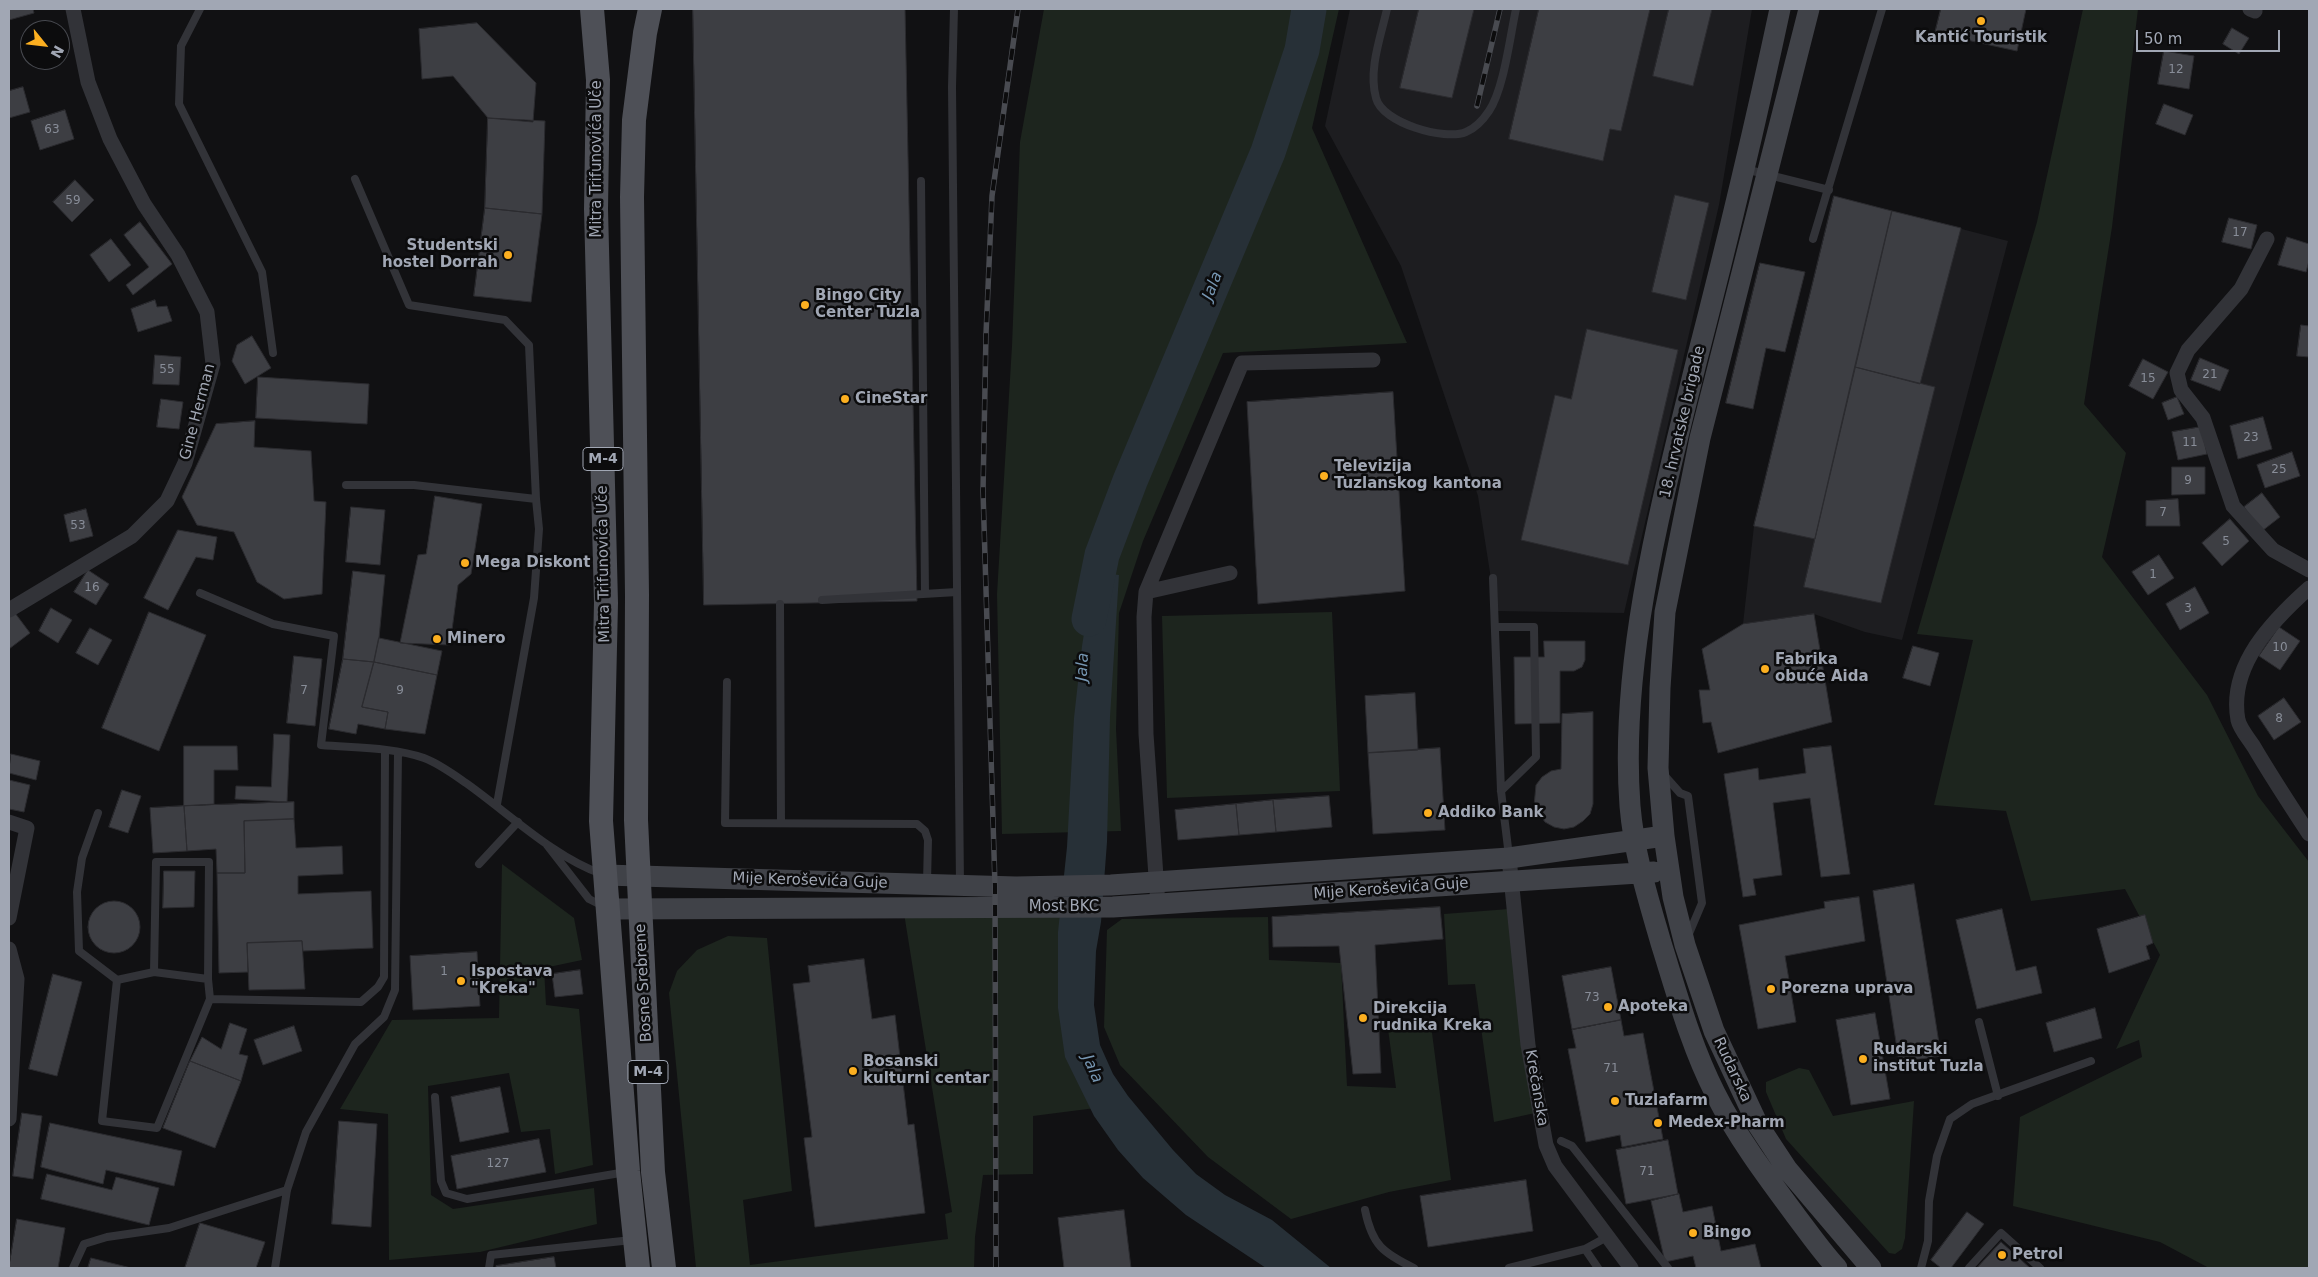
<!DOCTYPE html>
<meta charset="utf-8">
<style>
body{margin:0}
#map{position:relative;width:2318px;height:1277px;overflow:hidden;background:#111113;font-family:"DejaVu Sans",sans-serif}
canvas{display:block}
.frame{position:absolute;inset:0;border:10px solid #a1a7b4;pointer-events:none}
.north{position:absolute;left:20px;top:20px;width:50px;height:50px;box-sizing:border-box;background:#0c0c0d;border:1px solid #484a50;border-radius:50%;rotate:119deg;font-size:14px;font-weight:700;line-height:20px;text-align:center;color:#a1a7b4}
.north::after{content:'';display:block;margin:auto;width:18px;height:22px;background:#fcaf20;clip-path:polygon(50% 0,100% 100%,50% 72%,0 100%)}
.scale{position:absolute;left:2136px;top:30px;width:144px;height:22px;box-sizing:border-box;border:2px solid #a1a7b4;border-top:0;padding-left:6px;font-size:15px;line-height:18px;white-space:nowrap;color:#a1a7b4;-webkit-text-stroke:4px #0c0c0d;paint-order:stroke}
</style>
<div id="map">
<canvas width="2318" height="1277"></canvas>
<div class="frame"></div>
<div class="north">N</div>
<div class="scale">50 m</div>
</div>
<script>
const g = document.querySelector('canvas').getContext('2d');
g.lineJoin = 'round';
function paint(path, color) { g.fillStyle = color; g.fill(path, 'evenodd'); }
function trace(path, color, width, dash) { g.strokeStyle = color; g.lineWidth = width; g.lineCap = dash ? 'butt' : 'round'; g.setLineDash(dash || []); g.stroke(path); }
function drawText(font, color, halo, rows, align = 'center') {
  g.font = font + ' "DejaVu Sans",sans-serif'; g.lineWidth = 5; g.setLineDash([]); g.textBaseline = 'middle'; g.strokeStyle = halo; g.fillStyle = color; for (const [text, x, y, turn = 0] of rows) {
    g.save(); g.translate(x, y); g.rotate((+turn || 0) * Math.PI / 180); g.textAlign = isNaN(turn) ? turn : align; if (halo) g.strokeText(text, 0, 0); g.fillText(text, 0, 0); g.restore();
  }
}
const built = new Path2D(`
 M1350,9H1752L1719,205L1624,613L1496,611L1478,496L1401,266L1325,126Z
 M1834,196L2008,241L1902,640L1865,632L1814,614L1743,624L1754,526Z`);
const green = new Path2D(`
 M1044,9H1339L1312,128L1407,343L1223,353L1143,541L1119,613L1116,729L1121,831L1002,834L997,594L1012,346L1020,142Z
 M2083,9H2138L2112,227L2084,404L2126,453L2102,557L2207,695L2258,796L2309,862V1268H2209L2160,1242L2013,1206L2020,1117L2142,1057L2139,1040L2116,1049L2160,955L2125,889L2031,901L2006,811L1934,805L1973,640L1917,634L2037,222Z
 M1332,612L1340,791L1167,798L1162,616Z
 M502,864L574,918L582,960L544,968L546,1005L579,1009L593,1165L555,1174L550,1129L521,1132L509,1073L428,1086L431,1195L453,1209L594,1188L597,1224L480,1252L389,1260L388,1114L340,1109L392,1020L499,1018Z
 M1078,906L1076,1009L1111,1106L1033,1116V1174L983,1175L975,1237L974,1268H696L669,993L677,971L697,950L728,936L767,938L792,1191L743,1200L750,1265L948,1239L945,1214L952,1212L903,907Z
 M1509,909L1535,1113L1494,1122L1475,984L1448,985L1444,914Z
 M1268,917L1269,960L1341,963L1347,1086L1396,1088L1388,1029L1431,1025L1451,1180L1389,1192L1291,1219L1208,1157L1120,1065L1104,1027L1107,930L1122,919Z
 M1799,1068L1809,1070L1833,1116L1914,1101L1905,1238L1902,1249L1895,1254L1889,1253L1786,1139L1766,1092V1082Z`);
const water = new Path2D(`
 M1094,572L1119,575L1110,717L1107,842L1101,922L1096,951L1094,1005L1100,1045L1113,1074L1128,1096L1173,1150L1196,1174L1225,1195L1272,1220L1331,1268H1266L1186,1215L1143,1178L1118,1150L1094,1116L1065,1057L1058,1008V932L1067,847L1074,718L1082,646Z`);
const river = new Path2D(`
 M1089,619L1102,555L1130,481L1268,152L1302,50L1309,9`);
const building = new Path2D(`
 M9,9H33L34,13L9,20Z
 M693,9H905L917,601L704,605Z
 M1419,9H1474L1452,98L1400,88Z
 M1539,9H1650L1621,131L1610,129L1603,161L1509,139Z
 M1669,9H1712L1693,86L1653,76Z
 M1941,9H2026L2017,51L1935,33Z
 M477,23L536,83L533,122L488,118L453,76L422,79L419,29Z
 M2232,28L2249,38L2239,54L2223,44Z
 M2164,51L2194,56L2189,89L2158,84Z
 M23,87L30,112L9,118V91Z
 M2164,104L2193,115L2185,135L2156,124Z
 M65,110L74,139L40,150L31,121Z
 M488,118L545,121L542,214L485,208Z
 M75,180L94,200L72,222L53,202Z
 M1675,195L1709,203L1686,300L1652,292Z
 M1834,196L1892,211L1815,539L1754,526Z
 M485,208L542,214L531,302L474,296Z
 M1892,211L1961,228L1920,384L1855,367Z
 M2229,218L2257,225L2251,249L2222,242Z
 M140,222L172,264L133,295L126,285L149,267L124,235Z
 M2287,237L2309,244V261L2306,272L2278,265Z
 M111,239L131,265L109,282L90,255Z
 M1760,263L1805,272L1785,352L1766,348L1753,409L1726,403Z
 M155,300L157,307L167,306L172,321L138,332L131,309Z
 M2301,325L2309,326V357L2297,356Z
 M1587,329L1678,350L1628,565L1521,540L1555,395L1571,399Z
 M252,336L271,368L245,384L232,361L237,345Z
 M155,355L181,357L179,385L153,384Z
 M2200,358L2229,370L2220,391L2191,380Z
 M2143,359L2168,372L2153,399L2129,386Z
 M1855,367L1935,387L1881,603L1804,587Z
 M258,377L369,384L367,424L256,418Z
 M1393,392L1405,591L1258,604L1247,402Z
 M2177,397L2184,414L2168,420L2162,403Z
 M161,399L183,402L179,429L157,427Z
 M2263,417L2272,449L2238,459L2230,426Z
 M255,421L254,447L311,451L314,501L326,502L322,594L284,599L257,582L234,532L197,525L182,497L216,424Z
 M2201,427L2207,454L2178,460L2172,432Z
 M2292,452L2300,476L2265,488L2257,465Z
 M2172,467H2205V494L2172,495Z
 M2262,493L2280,517L2262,531L2244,507Z
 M435,496L482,504L471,574L458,585L450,645L400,643L418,555L426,554Z
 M2178,499L2180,526H2146V501Z
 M351,507L385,510L380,565L346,562Z
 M86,509L93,536L70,542L64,515Z
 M2230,519L2249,541L2222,566L2202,543Z
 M178,530L217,537L213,560L196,557L168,610L144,598Z
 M2159,555L2174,578L2148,595L2132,572Z
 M88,570L109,584L96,605L74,592Z
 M353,571L385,575L379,638L374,662L343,659Z
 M2195,587L2209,613L2180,630L2166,604Z
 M51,608L72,620L58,643L39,631Z
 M149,612L206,635L159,751L102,728Z
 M15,613L30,633L9,649V618Z
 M1814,614L1832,722L1718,753L1711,722L1703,723L1699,690H1710L1702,649L1743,624Z
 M2279,627L2300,641L2280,670L2259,656Z
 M90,628L112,640L98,665L76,653Z
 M379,638L442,651L437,675L374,662Z
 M1544,641H1585V660L1582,667L1574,671H1560V723L1515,724L1514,657H1544Z
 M1913,646L1939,653L1930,686L1903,678Z
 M294,656L322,659L315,726L287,723Z
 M343,659L374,662L362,707L388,712L385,729L358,724L356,734L329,729Z
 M374,662L437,675L425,734L385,729L388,712L362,707Z
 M1415,693L1418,750L1368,753L1365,696Z
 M2284,698L2301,722L2274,740L2258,716Z
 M1593,712V804L1590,814L1583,821L1574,827L1564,829L1554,827L1545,822L1534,806L1536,785L1542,777L1551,771L1561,769L1562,714Z
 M274,734L290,735L287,802L235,799L236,786L271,787Z
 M184,746H237L238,770H214V804L184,806Z
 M1831,746L1850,874L1821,877L1810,798L1773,803L1782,875L1753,879L1756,895L1743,897L1724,774L1758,768L1759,780L1806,773L1803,749Z
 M1440,748L1445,830L1373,834L1368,753Z
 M11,754L40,761L36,780L9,773Z
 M9,780L30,785L24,812L9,809Z
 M122,790L141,796L128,833L109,827Z
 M1329,796L1332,827L1276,832L1273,800Z
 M1273,800L1276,832L1239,835L1236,804Z
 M294,802V819L244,821L245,873H217L216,849L187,851L184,806Z
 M1236,804L1239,835L1178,840L1175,810Z
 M184,806L187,851L153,853L150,808Z
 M294,819L296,848L342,846L343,874L298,876V894L371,891L373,948L303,951L302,941L247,943L248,972L219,973L217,873H245L244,821Z
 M164,871H195L194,907L163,908Z
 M1914,884L1941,1056L1899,1062L1873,891Z
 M1859,897L1865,941L1785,956L1796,1022L1758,1029L1739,925L1825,908L1824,902Z
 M88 927a26 26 0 1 1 52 0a26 26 0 1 1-52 0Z
 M1440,907L1443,939L1375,945L1381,1073L1353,1074L1339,946L1273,947L1272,917Z
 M2002,909L2016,971L2036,966L2042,993L1977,1009L1956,920Z
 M2145,915L2153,943L2146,946L2150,959L2109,973L2097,929Z
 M302,941L305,989L249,990L247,943Z
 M477,952L480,1006L413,1010L410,956Z
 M864,959L872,1019L895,1015L908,1125L914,1124L925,1213L815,1227L804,1138L812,1137L793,984L810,982L808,966Z
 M1611,967L1621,1020L1572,1029L1562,976Z
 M580,970L583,994L555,997L552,974Z
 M53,974L82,982L57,1076L29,1069Z
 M2095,1008L2102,1038L2054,1052L2046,1023Z
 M1875,1013L1890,1099L1851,1105L1836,1020Z
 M1621,1020L1624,1036L1643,1033L1663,1139L1622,1147L1620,1135L1586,1142L1568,1049L1576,1048L1572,1030Z
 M230,1023L247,1029L239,1054L248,1056L241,1081L190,1061L202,1037L221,1049Z
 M294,1026L302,1051L263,1065L254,1040Z
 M190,1061L241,1081L215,1148L163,1128Z
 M500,1087L509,1132L460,1142L451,1097Z
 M22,1113L42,1116L33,1179L13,1176Z
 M339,1121L377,1124L371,1227L332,1224Z
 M50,1123L182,1151L174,1186L106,1170L103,1184L41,1167Z
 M539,1139L546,1172L457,1189L451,1156Z
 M1668,1140L1678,1194L1626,1204L1616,1150Z
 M47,1174L112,1190L116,1177L159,1188L149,1225L41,1199Z
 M1526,1180L1533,1231L1428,1247L1420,1196Z
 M1679,1194L1683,1212L1712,1206L1721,1251L1755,1244L1761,1268H1696L1693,1256L1665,1262L1651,1201Z
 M1124,1210L1131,1268H1064L1058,1218Z
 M1967,1212L1984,1224L1951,1268H1941L1931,1260Z
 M17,1219L65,1228L58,1268H9Z
 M200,1223L265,1242L256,1268H185Z
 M2001,1242L2030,1268H1977Z
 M554,1257L556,1268H496V1266Z
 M91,1258L131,1268H88Z`);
const service = new Path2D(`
 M200,9L181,46L179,104L262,272L273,353
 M954,9L952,87L960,884
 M1387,9C1381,36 1368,70 1376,98C1382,123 1445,141 1466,132C1476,128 1483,120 1489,111C1504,89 1510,36 1516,9
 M1745,169L1829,190
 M355,179L409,305L505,320L529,345L536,499
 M921,181L925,594
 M1813,239L1882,9
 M346,485H414L536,499L539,529L534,598L497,804
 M1493,578L1501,791L1509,856
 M200,593L273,624L334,636L321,745C354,748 392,747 424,758C438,763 453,774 466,783C507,812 555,858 602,874
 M822,600L957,592
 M780,604L781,823
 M1495,627H1534L1536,757L1501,791
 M727,682L725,823L917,824L925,831L928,840L927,882
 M1664,775L1680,793L1688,796L1702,903L1688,936
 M98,813L82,858L77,892L79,951L117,980
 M547,845L589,899L603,906
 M479,864L518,822
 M154,972L156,862H209L208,979
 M210,999L157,1128L102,1121L117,980L154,972L208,979L210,999L361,1002L378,987L384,977L385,751
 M1979,1022L1998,1096
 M435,1097L441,1181L446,1193L467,1199L626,1172
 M1561,1141L1572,1146L1668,1268
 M1365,1210C1372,1245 1383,1253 1414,1268
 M1585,1249L1598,1268
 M73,1268L84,1244L107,1237L169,1228L287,1190
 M275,1268L287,1190L306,1132L355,1044L384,1017L395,990L398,753
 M489,1268L491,1255L632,1240
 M1509,1268L1585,1249L1607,1237
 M1921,1268L1928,1241L1929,1201L1937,1156L1950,1119L1972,1104L2091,1061
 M1969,1268L2001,1233L2040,1268`);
const minor = new Path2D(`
 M2250,9L2255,11
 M2267,239L2241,289L2188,350L2177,373L2181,390L2203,418L2233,506L2273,550L2309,570
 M2309,588C2272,621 2228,666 2238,720C2240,729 2249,739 2254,747C2271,776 2290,805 2309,834
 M1146,592L1230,573
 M9,610L132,536L167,501L185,463L213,364L207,312L178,255L144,204L110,139L88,82L73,9
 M9,822L27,828L9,918
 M1509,858L1528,1045L1546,1145L1555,1166L1631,1268
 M1158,905L1146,734L1144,617L1146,592L1242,363L1373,360
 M9,949L17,979L9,1119`);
const secondary = new Path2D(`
 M1780,9C1755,126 1727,243 1697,359C1662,501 1619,660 1630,806C1634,854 1648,898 1661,943C1677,994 1691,1046 1715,1093C1737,1137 1767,1177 1796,1216C1809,1233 1822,1252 1837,1268
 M1809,9L1700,438L1665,612L1660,688L1658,768L1664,836L1673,897L1685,945L1714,1031L1758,1125L1787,1169L1871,1268
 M605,875L1016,887L1111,885L1509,858L1664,836
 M608,909L1113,907L1654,872`);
const primary = new Path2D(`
 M592,9L598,80L596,209L606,603L601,821L628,1171L638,1268
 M650,9L645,33L634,120L632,197L637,595L636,820L653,1172L664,1268`);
const rail = new Path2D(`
 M1477,106L1500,9
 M996,1268L995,886L983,491L986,334L992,196L1018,9`);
const markers = [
 [1981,21,5,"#fcaf20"],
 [508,255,5,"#fcaf20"],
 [805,305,5,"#fcaf20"],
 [845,399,5,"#fcaf20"],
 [1324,476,5,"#fcaf20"],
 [465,563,5,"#fcaf20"],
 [437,639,5,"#fcaf20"],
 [1765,669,5,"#fcaf20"],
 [1428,813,5,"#fcaf20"],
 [461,981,5,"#fcaf20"],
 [1771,989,5,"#fcaf20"],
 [1608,1007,5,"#fcaf20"],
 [1363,1018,5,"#fcaf20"],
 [1863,1059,5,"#fcaf20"],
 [853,1071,5,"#fcaf20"],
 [1615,1101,5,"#fcaf20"],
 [1658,1123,5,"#fcaf20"],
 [1693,1233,5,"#fcaf20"],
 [2002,1255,5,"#fcaf20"]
];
const numberNames = [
 ["12",2176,70],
 ["63",52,130],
 ["59",73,201],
 ["17",2240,233],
 ["55",167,370],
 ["21",2210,375],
 ["15",2148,379],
 ["23",2251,438],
 ["11",2190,443],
 ["25",2279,470],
 ["9",2188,481],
 ["7",2163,513],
 ["53",78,526],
 ["5",2226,542],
 ["1",2153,575],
 ["16",92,588],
 ["3",2188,609],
 ["10",2280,648],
 ["7",304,691],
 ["9",400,691],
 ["8",2279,719],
 ["1",444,972],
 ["73",1592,998],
 ["71",1611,1069],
 ["127",498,1164],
 ["71",1647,1172]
];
const shields = [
 [603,459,40],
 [648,1072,40]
];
const shieldNames = [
 ["M-4",603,459],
 ["M-4",648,1072]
];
const poiNames = [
 ["Kantić Touristik",1981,38,"center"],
 ["Studentski",498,246,"right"],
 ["hostel Dorrah",498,263,"right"],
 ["Bingo City",815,296],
 ["Center Tuzla",815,313],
 ["CineStar",855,399],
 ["Televizija",1334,467],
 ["Tuzlanskog kantona",1334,484],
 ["Mega Diskont",475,563],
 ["Minero",447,639],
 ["Fabrika",1775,660],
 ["obuće Aida",1775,677],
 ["Addiko Bank",1438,813],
 ["Ispostava",471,972],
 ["\"Kreka\"",471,989],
 ["Porezna uprava",1781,989],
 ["Apoteka",1618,1007],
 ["Direkcija",1373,1009],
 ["rudnika Kreka",1373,1026],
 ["Rudarski",1873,1050],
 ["institut Tuzla",1873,1067],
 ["Bosanski",863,1062],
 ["kulturni centar",863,1079],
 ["Tuzlafarm",1625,1101],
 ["Medex-Pharm",1668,1123],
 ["Bingo",1703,1233],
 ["Petrol",2012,1255]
];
const streetNames = [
 ["Mitra Trifunovića Uče",597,159,-90],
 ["Gine Herman",198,412,-75],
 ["18. hrvatske brigade",1683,422,-77],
 ["Mitra Trifunovića Uče",604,564,-91],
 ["Mije Keroševića Guje",810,881,2],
 ["Mije Keroševića Guje",1391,889,-4],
 ["Most BKC",1064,907],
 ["Bosne Srebrene",644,983,-93],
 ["Rudarska",1732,1070,65],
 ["Krečanska",1536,1088,80]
];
const waterNames = [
 ["Jala",1213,286,-68],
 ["Jala",1083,667,-87],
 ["Jala",1092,1069,66]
];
paint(built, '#1d1d20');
paint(green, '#1d251e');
paint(water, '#273037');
trace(river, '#273037', 35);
paint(building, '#3d3e43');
trace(building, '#2b2b2f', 1);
trace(service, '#323338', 8);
trace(minor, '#323338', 15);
trace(secondary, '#404248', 21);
trace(primary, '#4e5057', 24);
trace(rail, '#494b51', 5.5);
trace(rail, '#0c0c0d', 4, [11]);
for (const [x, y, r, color] of markers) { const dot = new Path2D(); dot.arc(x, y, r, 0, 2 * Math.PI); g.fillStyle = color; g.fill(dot); trace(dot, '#0c0c0d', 2); }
drawText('12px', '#888d98', null, numberNames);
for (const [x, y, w] of shields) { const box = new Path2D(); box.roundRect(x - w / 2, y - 11.5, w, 23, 4); g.fillStyle = '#0c0c0d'; g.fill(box); trace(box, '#a1a7b4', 1); }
drawText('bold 14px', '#a1a7b4', null, shieldNames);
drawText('bold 15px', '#a1a7b4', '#0c0c0d', poiNames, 'left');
drawText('15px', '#a1a7b4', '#0c0c0d', streetNames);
drawText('italic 16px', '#7696b2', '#0c0c0d', waterNames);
</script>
